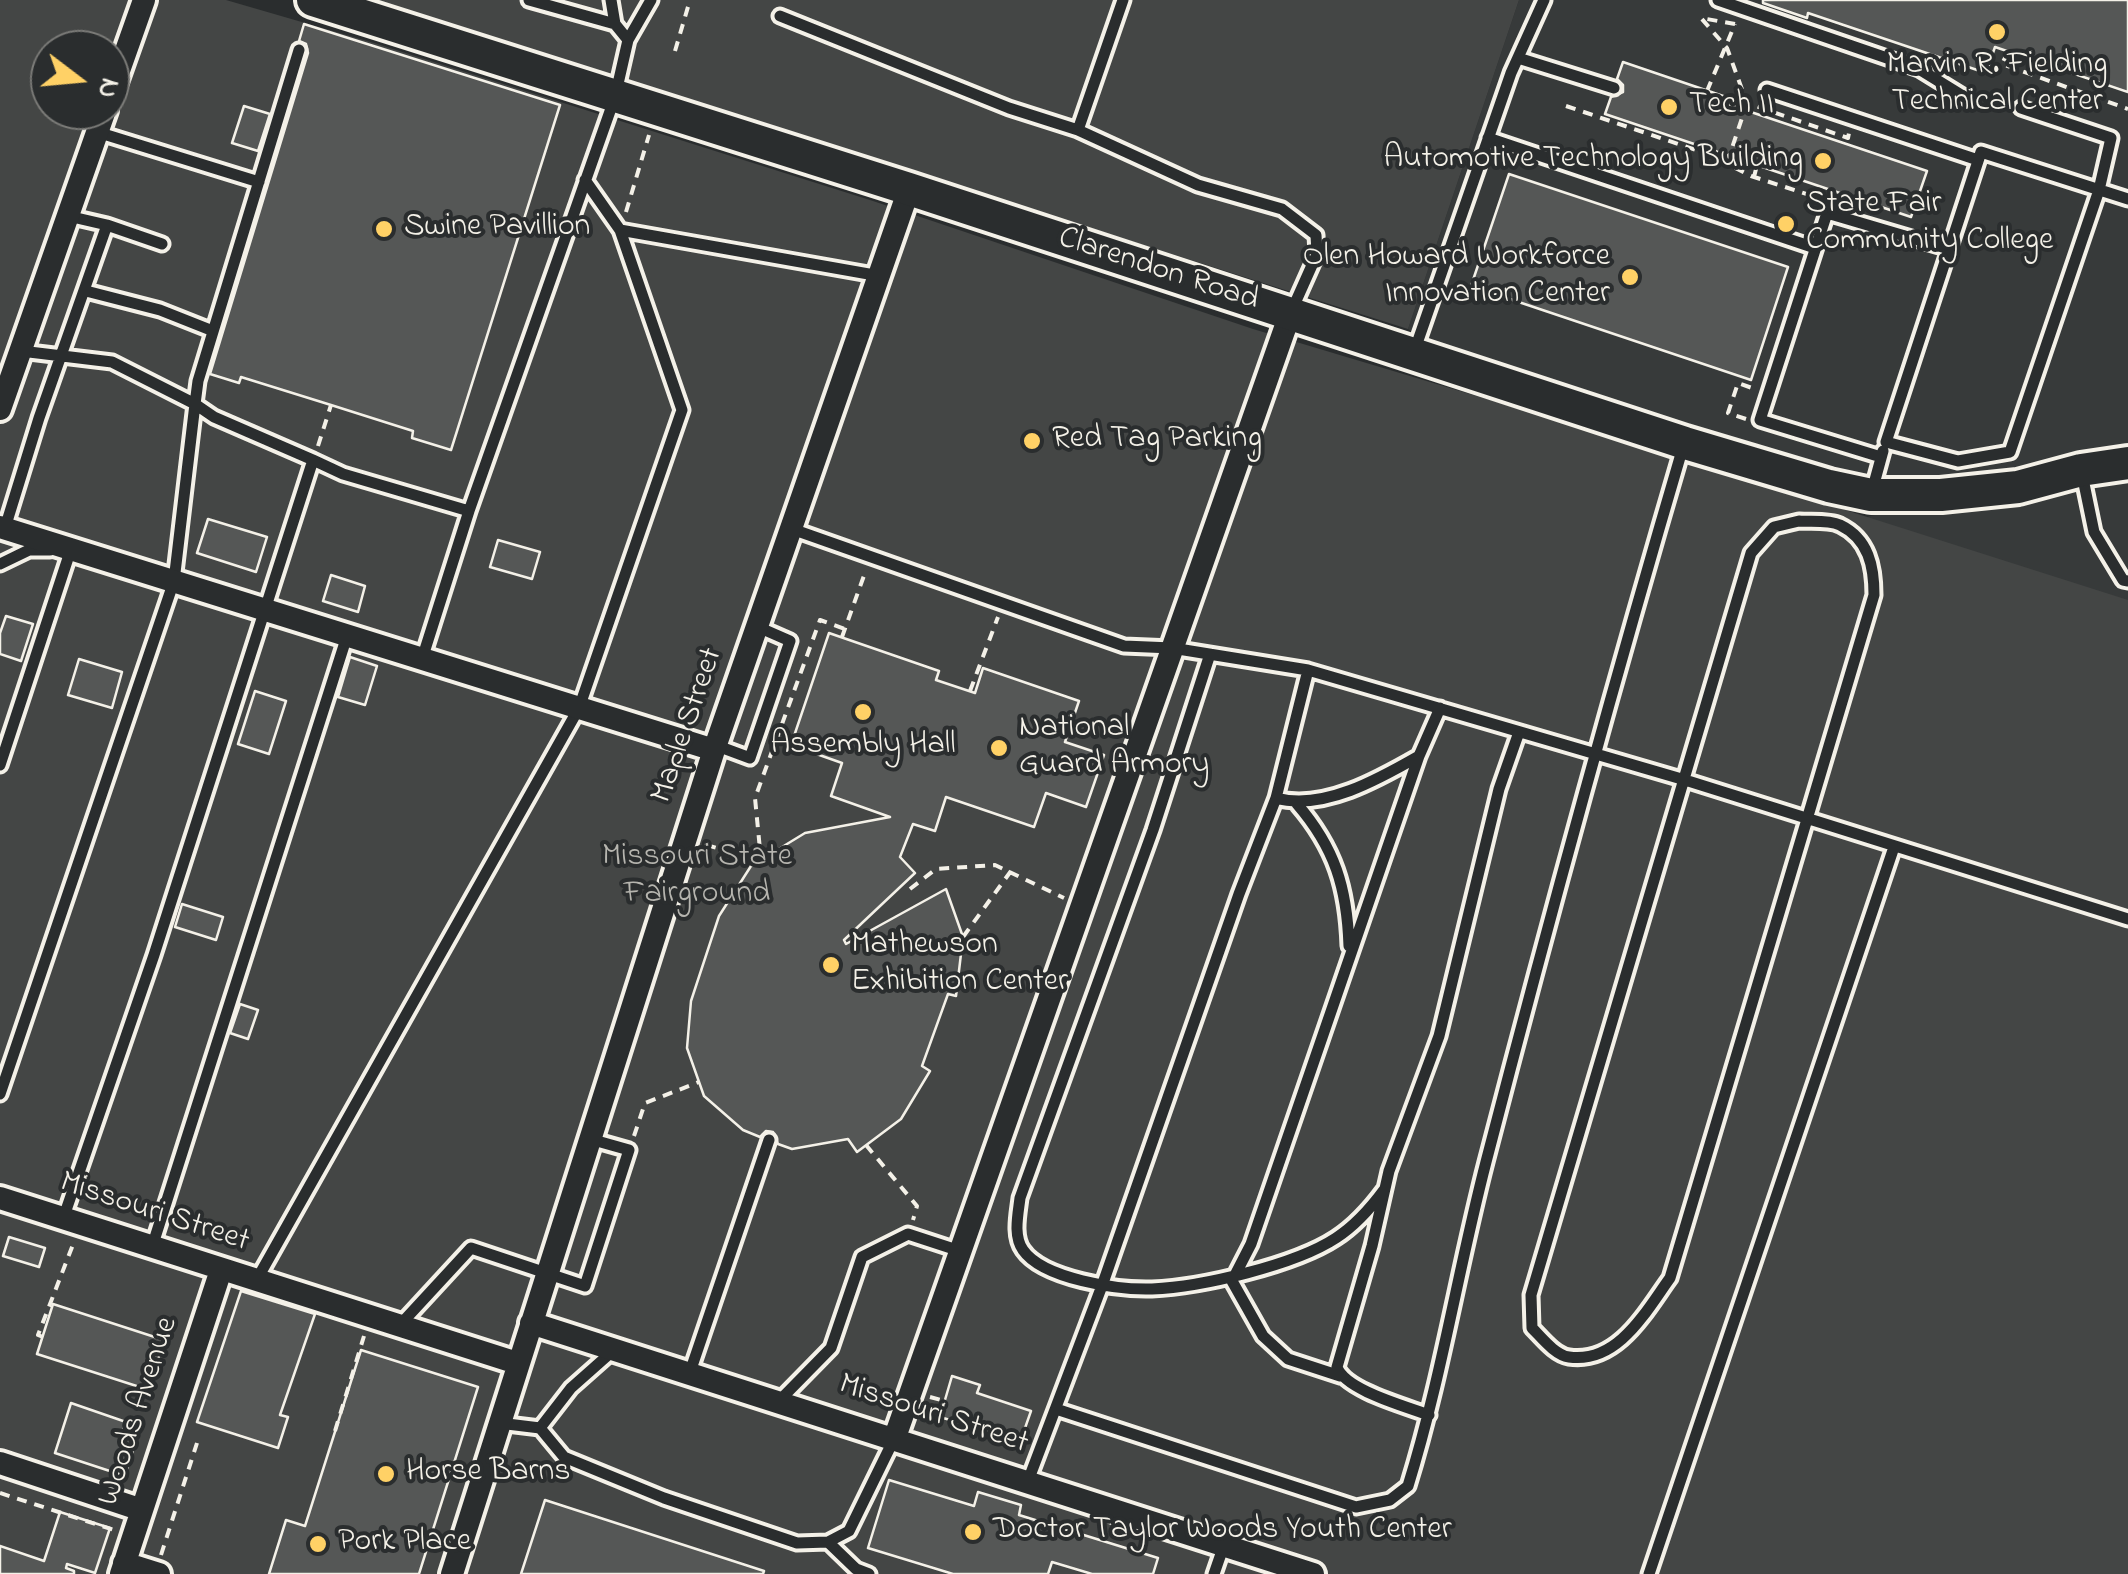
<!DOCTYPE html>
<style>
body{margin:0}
#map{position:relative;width:2128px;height:1574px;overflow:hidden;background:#2a2d2e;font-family:"Indie Flower",sans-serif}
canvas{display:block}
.north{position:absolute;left:30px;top:30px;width:100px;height:100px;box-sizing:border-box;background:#2a2d2e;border:2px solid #7b7b78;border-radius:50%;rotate:106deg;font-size:28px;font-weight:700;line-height:40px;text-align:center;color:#f4f1e8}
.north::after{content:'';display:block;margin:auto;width:35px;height:45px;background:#ffd166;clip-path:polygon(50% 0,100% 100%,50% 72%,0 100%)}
</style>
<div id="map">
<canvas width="2128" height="1574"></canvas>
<div class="north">N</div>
</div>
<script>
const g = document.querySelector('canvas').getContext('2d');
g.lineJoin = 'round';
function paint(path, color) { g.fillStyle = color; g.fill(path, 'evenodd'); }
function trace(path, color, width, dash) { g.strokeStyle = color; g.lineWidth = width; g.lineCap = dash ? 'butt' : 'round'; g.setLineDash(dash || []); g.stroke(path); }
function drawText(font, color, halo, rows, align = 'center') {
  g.font = font + ' "Indie Flower",sans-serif'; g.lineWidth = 8; g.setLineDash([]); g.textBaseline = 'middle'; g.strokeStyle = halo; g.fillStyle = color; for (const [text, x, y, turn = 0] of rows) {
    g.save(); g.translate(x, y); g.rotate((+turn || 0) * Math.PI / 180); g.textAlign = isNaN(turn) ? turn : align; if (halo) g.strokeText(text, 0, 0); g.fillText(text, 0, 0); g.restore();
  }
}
const built = new Path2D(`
 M1519,0H2128V451L1958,480L1866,475L1783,461L1433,348L1408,329Z
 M2128,476V603L1863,518L1902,508Z`);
const green = new Path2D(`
 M0,0H226L374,43L873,201L1253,329L1657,450L2128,600V1574H0ZM50,50H110V110H50Z
 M372,0H1519L1408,329Z`);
const building = new Path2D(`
 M1763,0H2128V92L1995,47L1986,73L1808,13L1807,18L1763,3Z
 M304,24L560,105L451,450L412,438L413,431L331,405L241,377L239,383L210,374L308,53L306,44L299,41Z
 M1623,62L1732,99L1730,105L1927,171L1911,217L1605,114L1611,97L1623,92V85L1617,79Z
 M244,106L270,114L258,151L232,143Z
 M1509,174L1788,267L1751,380L1471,286Z
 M208,519L267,537L256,572L197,553Z
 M498,540L540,552L532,579L490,567Z
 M331,575L365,586L358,612L323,601Z
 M6,616L33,624L21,661L0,654V633Z
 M829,633L939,671L936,680L975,693L983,668L1079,701L1065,742L1104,755L1086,807L1046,793L1034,827L946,797L935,831L913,824L900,857L915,873L844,940L846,944L946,889L963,937L956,996L948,994L922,1066L930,1071L901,1119L857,1152L848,1139L792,1149L778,1144L773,1132L766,1131L760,1137L743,1130L704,1096L687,1048L691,1001L719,916L751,866L805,833L890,817L831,796L842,763L791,745Z
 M350,657L377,666L365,705L338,697Z
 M79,659L122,672L112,708L68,695Z
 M255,691L286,701L269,754L238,744Z
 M182,904L223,917L216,940L175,927Z
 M240,1004L258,1010L248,1039L230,1033Z
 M9,1237L45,1248L39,1267L3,1256Z
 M241,1291L315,1314L280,1415L288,1417L278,1448L197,1422Z
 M53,1304L164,1340L149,1390L37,1354Z
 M361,1350L478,1387L419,1574H269L286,1520L305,1526Z
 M952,1376L980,1385L977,1393L1031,1411L1018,1448L991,1438L993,1433L940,1417Z
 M71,1403L126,1422L121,1436L136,1441L125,1476L55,1453Z
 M889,1480L974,1506L978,1492L1021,1505L1019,1515L1158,1558L1153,1574H1092L1052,1562L1048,1574H953L868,1548Z
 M545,1500L764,1571L763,1574H521Z
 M60,1512L110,1528L95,1573L67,1564L66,1568L74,1571V1574H0V1546L44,1561Z`);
const path = new Path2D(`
 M1735,24L1701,18L1727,48L1747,103L1848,138L1849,133
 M675,51L690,0
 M2008,52L2002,64L2128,109
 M1707,91L1735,24
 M1566,106L1708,154L1751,176L1819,198
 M1727,163L1747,103
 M1754,177L1757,165
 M626,212L649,135
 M1746,419L1728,413L1738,383L1752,388
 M318,446L331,405
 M842,637L866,570
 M970,691L998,617
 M706,845L761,860L755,798L820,620L845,629
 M910,889L936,869L995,865L1064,898
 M963,937L1011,871
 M634,1136L645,1103L699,1082
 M866,1145L917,1206L913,1220
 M43,1337L38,1335L74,1242
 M930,1397L945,1401
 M335,1431L364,1336
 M0,1493L114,1530
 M161,1555L197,1443`);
const lane = new Path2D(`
 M529,0L615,24
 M611,0L615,24L628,40
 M1123,0L1078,130L1198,185L1282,209L1316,235L1317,254L1292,310
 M1718,0L1919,69L1966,98
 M780,16L1009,108L1078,130
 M1518,58L1614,88
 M1767,90L1978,160
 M2021,108L2111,138L2099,190L2010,452L1958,461L1886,442L1981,152C2030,168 2079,183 2128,199
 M97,132L259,182
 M1488,138L1815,248
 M68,216L107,225L162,244
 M620,230L880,276
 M86,291L160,310L213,331
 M1414,352L1511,73L1544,0
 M1881,457L1760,420L1827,213L1949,249
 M313,460L343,474L469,511
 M2082,474L2094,532L2123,580L2128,581
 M1872,491L1883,451
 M1799,521C1811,522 1829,520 1840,525C1869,539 1874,567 1874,595L1670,1278C1646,1311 1618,1364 1569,1357C1555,1355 1542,1338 1532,1328L1531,1295L1751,553L1774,527Z
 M5,528L39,418L107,225
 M792,529L1124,646L1172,648L1308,670L1685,780L2128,919
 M0,564L29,550H50
 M1210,654L1153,830L1020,1198C1018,1215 1013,1236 1023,1250C1043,1279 1118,1290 1152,1289C1201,1287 1295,1265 1336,1238C1356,1225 1370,1209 1384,1190
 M422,659L469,511L615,97L628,40L651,0
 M715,745L750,758L790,641L758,627
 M0,765L71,549H68
 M1276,798C1323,811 1379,779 1419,756
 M1297,804C1335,848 1347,888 1349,946
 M0,1094L174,581L195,404L112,362L21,351
 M63,1219L154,955L313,460L214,417L195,404L198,381L299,50
 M152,1247L347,636
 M256,1281L579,708L682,410L620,230L585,180
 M399,1326L471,1248L585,1286L629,1150L590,1139
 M690,1372L769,1140
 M1340,1376L1288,1359L1263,1336L1232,1281L1251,1244L1419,756L1440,708
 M779,1401L831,1348L862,1257L908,1234L960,1251
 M1056,1409L1356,1507L1390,1500L1408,1486C1441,1380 1458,1270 1486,1162C1548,923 1613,685 1683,447
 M1429,1415C1405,1406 1345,1390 1337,1367L1372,1246L1389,1171L1439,1036L1499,789L1519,732
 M499,1423L540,1428L571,1388L615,1349
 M540,1428L564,1457L664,1498L797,1543L828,1542L849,1531L895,1437
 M1028,1481L1103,1283L1239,894L1276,798L1308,670
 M828,1542L856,1569L869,1574
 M1214,1574L1224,1545
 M1649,1574L1894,847`);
const street = new Path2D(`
 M110,96L144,0
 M0,409L105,110
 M0,527L714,750
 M0,1198L517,1363
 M531,1323L1313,1574
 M895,1437L1290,314
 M0,1463L142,1510
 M124,1563L159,1574
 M121,1574L221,1270
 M452,1574L714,750L909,189`);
const secondary = new Path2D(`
 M313,0L909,189L1685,443L1829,486L1871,495H1941L2018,487L2081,470L2128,463`);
const markers = [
 [1997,32,10,"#ffd166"],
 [1669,107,10,"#ffd166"],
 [1823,161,10,"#ffd166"],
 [1786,224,10,"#ffd166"],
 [384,229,10,"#ffd166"],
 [1630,277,10,"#ffd166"],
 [1032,441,10,"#ffd166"],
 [863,712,10,"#ffd166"],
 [999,748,10,"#ffd166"],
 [831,965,10,"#ffd166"],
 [386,1474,10,"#ffd166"],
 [973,1532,10,"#ffd166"],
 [318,1544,10,"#ffd166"]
];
const poiNames = [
 ["Marvin R. Fielding",1997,67,"center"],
 ["Technical Center",1997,104,"center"],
 ["Tech II",1689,107],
 ["Automotive Technology Building",1803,161,"right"],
 ["State Fair",1806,206],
 ["Community College",1806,243],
 ["Swine Pavillion",404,229],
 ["Olen Howard Workforce",1610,259,"right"],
 ["Innovation Center",1610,296,"right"],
 ["Red Tag Parking",1052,441],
 ["National",1019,730],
 ["Guard Armory",1019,767],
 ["Assembly Hall",863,747,"center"],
 ["Mathewson",851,947],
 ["Exhibition Center",851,984],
 ["Horse Barns",406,1474],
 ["Doctor Taylor Woods Youth Center",993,1532],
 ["Pork Place",338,1544]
];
const streetNames = [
 ["Clarendon Road",1158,271,18],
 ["Maple Street",689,726,-71],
 ["Missouri Street",154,1214,18],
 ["Woods Avenue",140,1412,-72],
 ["Missouri Street",933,1416,18]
];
const parkNames = [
 ["Missouri State",697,859],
 ["Fairground",697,896]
];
paint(built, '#373a3a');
paint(green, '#444645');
paint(building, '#555756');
trace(building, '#f4f1e8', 2.5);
trace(lane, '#f4f1e8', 19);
trace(street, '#f4f1e8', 30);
trace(secondary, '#f4f1e8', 40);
trace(path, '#f4f1e8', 4, [10, 8]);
trace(lane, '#2a2d2e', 11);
trace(street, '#2a2d2e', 22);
trace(secondary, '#2a2d2e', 32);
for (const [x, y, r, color] of markers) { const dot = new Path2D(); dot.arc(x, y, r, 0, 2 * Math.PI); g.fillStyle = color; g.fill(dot); trace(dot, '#2a2d2e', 4); }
drawText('32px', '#f4f1e8', '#2a2d2e', poiNames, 'left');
drawText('32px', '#f4f1e8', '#2a2d2e', streetNames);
drawText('32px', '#b6b5af', '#2a2d2e', parkNames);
</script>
